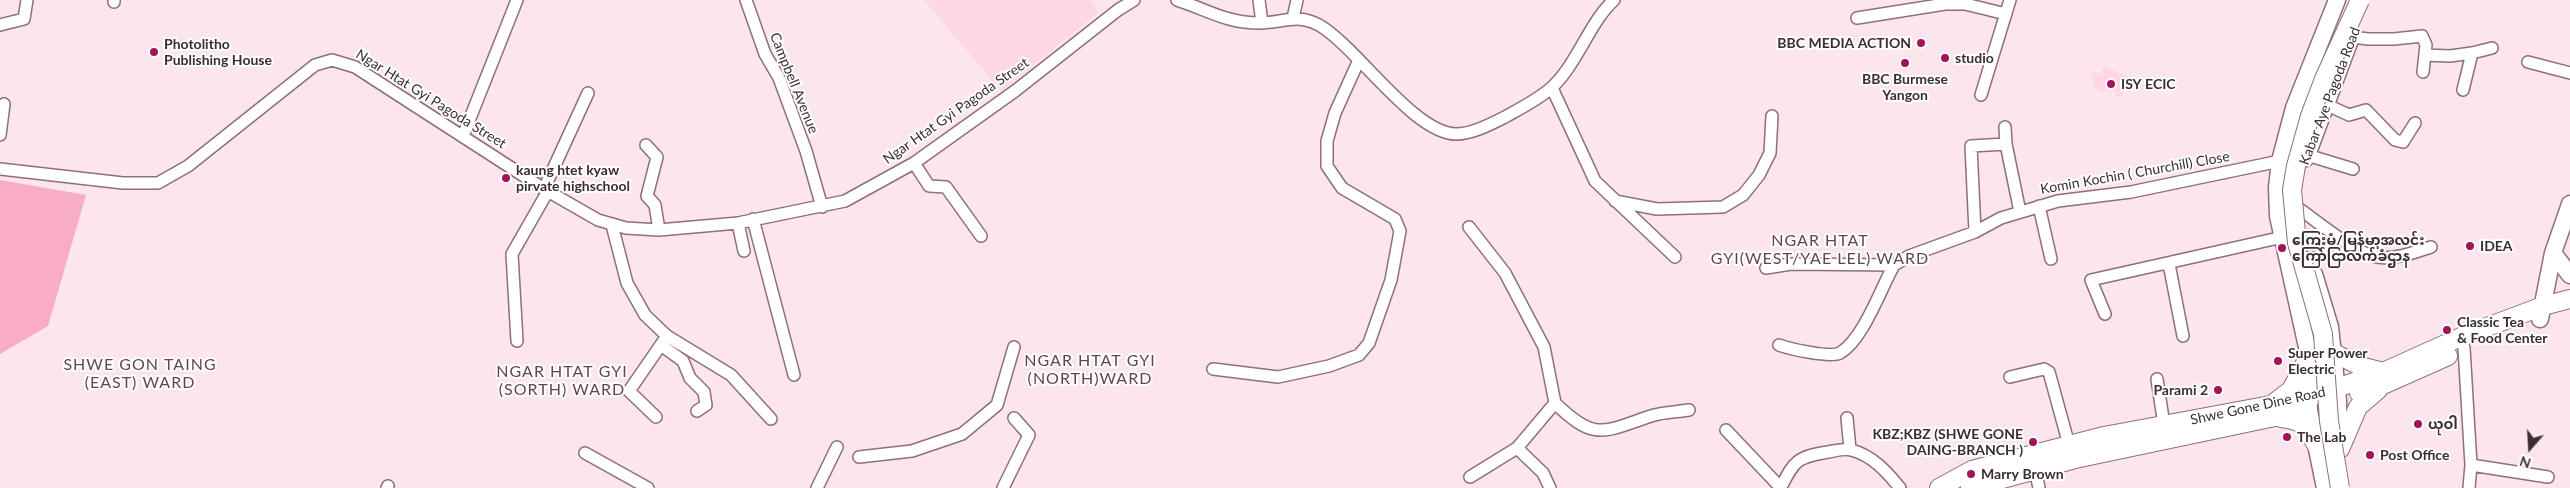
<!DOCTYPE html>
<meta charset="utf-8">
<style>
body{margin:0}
#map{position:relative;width:2570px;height:488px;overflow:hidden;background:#fce5ec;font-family:Lato,sans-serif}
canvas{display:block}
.north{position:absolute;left:2505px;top:423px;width:50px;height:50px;-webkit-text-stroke:4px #fff;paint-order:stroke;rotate:199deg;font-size:14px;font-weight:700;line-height:20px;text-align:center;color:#3b2d31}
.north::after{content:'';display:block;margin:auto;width:18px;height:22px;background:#3b2d31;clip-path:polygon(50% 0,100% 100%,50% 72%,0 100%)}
</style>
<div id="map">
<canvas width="2570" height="488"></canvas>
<div class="north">N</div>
</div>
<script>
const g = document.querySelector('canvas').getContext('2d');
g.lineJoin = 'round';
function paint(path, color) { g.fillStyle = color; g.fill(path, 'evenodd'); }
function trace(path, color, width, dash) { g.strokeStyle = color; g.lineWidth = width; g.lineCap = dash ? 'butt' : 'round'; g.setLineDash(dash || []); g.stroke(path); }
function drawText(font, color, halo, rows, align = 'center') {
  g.font = font + ' Lato,"Noto Sans Myanmar",sans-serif'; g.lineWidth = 4; g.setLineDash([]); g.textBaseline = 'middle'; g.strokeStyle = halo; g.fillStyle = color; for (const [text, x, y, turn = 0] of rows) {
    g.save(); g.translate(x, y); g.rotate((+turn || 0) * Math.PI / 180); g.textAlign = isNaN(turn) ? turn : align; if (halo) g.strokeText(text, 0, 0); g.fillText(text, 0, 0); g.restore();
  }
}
const built = new Path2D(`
 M924,0H1091L1098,13L1001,91Z
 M2104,66L2130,77L2121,97H2115L2116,92L2106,88L2104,93L2093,87L2095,80L2091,78L2092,71L2100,75Z`);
const green = new Path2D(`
 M0,180L86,195L48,326L0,354Z`);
const minor = new Path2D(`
 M114,0V2
 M746,0L765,54L779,78L806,151L822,207
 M1177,0C1208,10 1226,23 1260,23C1282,23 1298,13 1319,25C1357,47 1413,133 1456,134C1472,134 1491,124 1505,117C1521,108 1537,100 1550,89C1576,67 1590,21 1614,0
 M1259,0L1262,23
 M1293,18L1297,0
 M1857,18L1945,4H1965L2006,14
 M0,25L24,19L27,0
 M2352,37L2368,39H2394L2422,36L2426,45L2423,72
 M2472,53L2492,48
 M2425,55L2450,56L2472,53L2463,90
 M2528,62L2570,73
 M1552,88L1595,181L1675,257
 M1981,95L2010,0
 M2325,104L2349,115L2366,110L2395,140L2403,142L2415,123
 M2005,127L2006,144L2020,212
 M0,135L4,104
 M463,136L517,0
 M646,145L657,157L647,196L655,205L659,230
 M2307,155L2353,169
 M914,163L929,186L946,187L981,236
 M0,169L123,183H158L188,166L315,65L332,60L355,67L544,189L598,220L626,228L659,230L738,223L845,201L914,163L1015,91L1118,10L1134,0
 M544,189L588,93
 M1615,201L1657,209L1723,207L1743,195L1759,175L1770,153L1772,116
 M2039,206L2051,259
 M2298,208C2317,221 2356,254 2377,257C2395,260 2415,252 2431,247
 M753,219L794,375
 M738,223L744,251
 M612,225L627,283L645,315L667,336L731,375L771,419
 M1469,227L1505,273L1544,347L1555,403
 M1975,232L1971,146L2006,144
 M2169,264L2183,336
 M1766,268L1791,264L1894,265L1909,256L1975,232L2001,218L2058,201L2131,192L2280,161
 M2105,314L2091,280L2283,237
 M2460,337L2464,348L2471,465L2548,477
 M517,341L512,254L548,191
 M661,345L683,361L690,378L704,392L706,405L697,411
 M1779,345C1790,349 1830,358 1840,353C1863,340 1881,288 1894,265
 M1213,369L1278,377L1329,366L1359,355L1369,343L1391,280L1400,231L1395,219L1342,188L1327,166V141L1335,113L1359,60
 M2010,377L2044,369L2049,372L2069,445
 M2157,379L2164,425
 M656,417L629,391L667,336
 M1847,418L1850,449
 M1726,430L1781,488
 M1517,448L1543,473L1550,488
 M585,453L648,488
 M859,457L912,451L962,434L997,405L1014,347
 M2035,469L2039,488
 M1470,477L1517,448L1555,403C1595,442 1603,432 1651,416C1663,412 1677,412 1689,410
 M1781,487C1795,460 1797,457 1828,452C1835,451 1845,448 1851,450C1872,455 1887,472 1900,488
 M387,488L388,486
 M817,488L837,447
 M1003,488L1029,435L1014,418
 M2469,488L2471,465`);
const secondary = new Path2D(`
 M2306,158L2350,40
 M2553,253L2570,275
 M2314,274L2330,327L2338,400L2339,442
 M2540,319L2553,253L2570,204
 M2325,488L2309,410V356L2278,216L2277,187L2280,161L2294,108L2337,0`);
const primary = new Path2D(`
 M2334,353L2360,366L2383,372
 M2359,393L2385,384L2448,356
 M2274,403L2291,390L2309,356
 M2281,418C2301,420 2307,425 2315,443
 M2340,449L2358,407L2378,390
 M1939,488L1972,470L2104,436L2308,398L2383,372L2463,336L2543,306L2570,299
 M1970,488L2075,459L2308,410`);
const primaryBridge = new Path2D(`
 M2340,488L2329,421L2323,334L2297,243L2292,190L2296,166L2310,116L2324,79L2360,0`);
const markers = [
 [1921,43,5,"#a1135b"],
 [154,52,5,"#a1135b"],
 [1945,58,5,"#a1135b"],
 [1905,63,5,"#a1135b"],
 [2111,84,5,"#a1135b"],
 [506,178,5,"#a1135b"],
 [2470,246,5,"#a1135b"],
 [2282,248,5,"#a1135b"],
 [2447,330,5,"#a1135b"],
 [2278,361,5,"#a1135b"],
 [2218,390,5,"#a1135b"],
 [2418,424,5,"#a1135b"],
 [2287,437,5,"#a1135b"],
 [2033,442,5,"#a1135b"],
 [2370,455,5,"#a1135b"],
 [1971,474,5,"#a1135b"]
];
const poiNames = [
 ["BBC MEDIA ACTION",1911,43,"right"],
 ["Photolitho",164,44],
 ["Publishing House",164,60],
 ["studio",1955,58],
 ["BBC Burmese",1905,79,"center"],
 ["Yangon",1905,95,"center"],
 ["ISY ECIC",2121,84],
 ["kaung htet kyaw",516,170],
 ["pirvate highschool",516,186],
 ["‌ကြေးမုံ/မြန်မာ့အလင်း",2292,240],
 ["ကြော်ငြာလက်ခံဌာန",2292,256],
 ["IDEA",2480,246],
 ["Classic Tea",2457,322],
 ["& Food Center",2457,338],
 ["Super Power",2288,353],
 ["Electric",2288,369],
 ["Parami 2",2208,390,"right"],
 ["ယုဝါ",2428,424],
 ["KBZ;KBZ (SHWE GONE",2023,434,"right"],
 ["DAING-BRANCH )",2023,450,"right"],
 ["The Lab",2297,437],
 ["Post Office",2380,455],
 ["Marry Brown",1981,474]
];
const streetNames = [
 ["Campbell Avenue",794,83,68],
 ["Kabar Aye Pagoda Road",2330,96,-69],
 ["Ngar Htat Gyi Pagoda Street",431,99,32],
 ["Ngar Htat Gyi Pagoda Street",956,111,-35],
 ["Komin Kochin ( Churchill) Close",2135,173,-10],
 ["Shwe Gone Dine Road",2258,406,-12]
];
const quarterNames = [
 ["NGAR HTAT",1820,241],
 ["GYI(WEST/YAE LEL) WARD",1820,259],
 ["NGAR HTAT GYI",1090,361],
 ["(NORTH)WARD",1090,379],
 ["SHWE GON TAING",140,365],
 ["(EAST) WARD",140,383],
 ["NGAR HTAT GYI",562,372],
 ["(SORTH) WARD",562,390]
];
paint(built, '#fdd8e4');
paint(green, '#f8acc6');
trace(minor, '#8f6f79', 14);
trace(secondary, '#8f6f79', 19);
trace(primary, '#8f6f79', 20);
trace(minor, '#fff', 11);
trace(secondary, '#fff', 16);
trace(primary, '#fff', 18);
trace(primaryBridge, '#8f6f79', 20, []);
trace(primaryBridge, '#fff', 18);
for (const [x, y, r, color] of markers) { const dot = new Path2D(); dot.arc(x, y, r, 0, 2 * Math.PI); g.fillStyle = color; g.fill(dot); trace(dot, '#fff', 2); }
drawText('bold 14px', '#3b2d31', '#fff', poiNames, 'left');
drawText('14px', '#3b2d31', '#fff', streetNames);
g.letterSpacing = '1px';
drawText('16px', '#63454f', '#fff', quarterNames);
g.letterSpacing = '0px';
</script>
